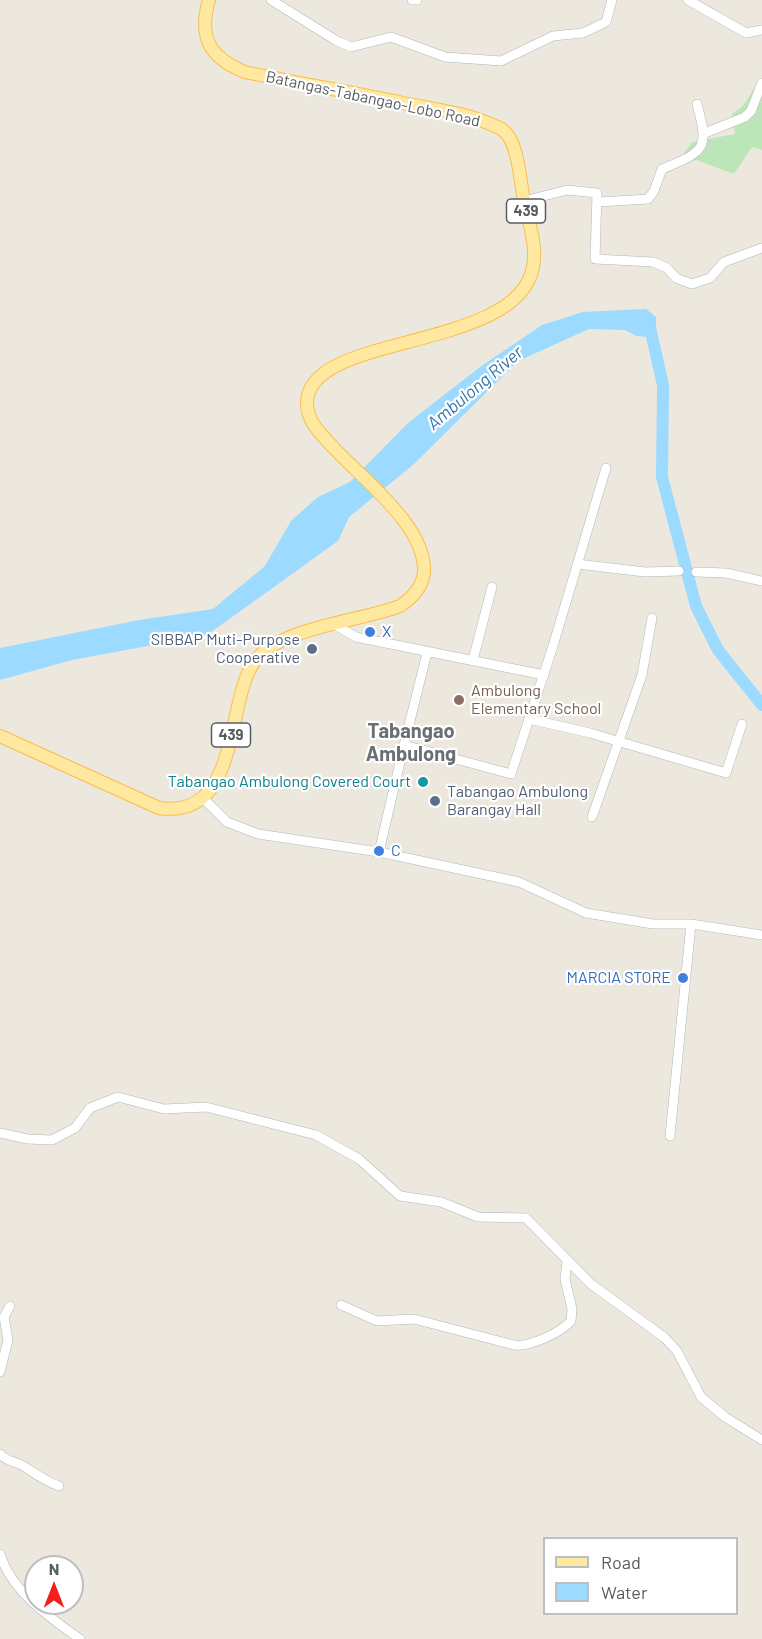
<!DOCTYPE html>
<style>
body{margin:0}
#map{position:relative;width:762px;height:1639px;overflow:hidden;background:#ece8de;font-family:Barlow,sans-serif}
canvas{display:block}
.legend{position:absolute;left:543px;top:1537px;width:195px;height:78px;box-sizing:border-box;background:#fff;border:2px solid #bcbec0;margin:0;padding:8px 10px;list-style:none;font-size:18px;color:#585d61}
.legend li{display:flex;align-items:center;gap:12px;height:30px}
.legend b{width:30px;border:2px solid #bcbec0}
.north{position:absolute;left:24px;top:1555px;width:60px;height:60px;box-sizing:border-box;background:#fff;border:2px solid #bcbec0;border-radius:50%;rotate:0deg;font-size:16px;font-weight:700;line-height:24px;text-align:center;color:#585d61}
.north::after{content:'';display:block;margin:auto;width:21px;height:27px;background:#f41f1d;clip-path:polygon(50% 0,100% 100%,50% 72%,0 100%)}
</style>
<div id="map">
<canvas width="762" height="1639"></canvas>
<ul class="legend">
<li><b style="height:8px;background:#ffe9a1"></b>Road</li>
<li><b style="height:16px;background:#9cdaff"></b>Water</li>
</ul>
<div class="north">N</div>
</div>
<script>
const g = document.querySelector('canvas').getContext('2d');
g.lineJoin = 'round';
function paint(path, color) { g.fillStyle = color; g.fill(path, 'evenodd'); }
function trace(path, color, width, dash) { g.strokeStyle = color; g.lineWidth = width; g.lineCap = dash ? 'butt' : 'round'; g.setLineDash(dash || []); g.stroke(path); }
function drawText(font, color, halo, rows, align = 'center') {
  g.font = font + ' Barlow,sans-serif'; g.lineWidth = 4.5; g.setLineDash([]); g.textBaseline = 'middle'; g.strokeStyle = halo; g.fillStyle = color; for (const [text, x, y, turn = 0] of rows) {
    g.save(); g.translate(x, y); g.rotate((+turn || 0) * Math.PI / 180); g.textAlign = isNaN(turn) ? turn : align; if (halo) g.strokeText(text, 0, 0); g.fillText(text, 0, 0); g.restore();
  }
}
const green = new Path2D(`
 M762,78V150L752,147L734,174L696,160L677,163L692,142L735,134L732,114C751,102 748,93 762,78Z`);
const water = new Path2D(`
 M646,309L656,317V341L653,344L647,337L636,336L625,330L589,329L518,361L413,465L349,517L338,541L207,635L72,660L0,680V648L139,620L213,609L265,566L291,521L318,497L350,482L408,423L480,367L542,325L583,312Z`);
const river = new Path2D(`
 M650,328L663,385L662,477L696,606L718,650L762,705`);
const minor = new Path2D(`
 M271,0L337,41L351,47L391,37L445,57L501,61L553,36L583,33L606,22L612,0
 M412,0H417
 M688,0L746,33L762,30
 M705,133L745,117L751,111L762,83
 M524,201L567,190L597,193L595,259L653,262L667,268L676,278L692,284L710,278L724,262L762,248
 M599,202L648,199L654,191L662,169C706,151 709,149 697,104
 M577,564L645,572L679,571
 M696,572L726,573L762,581
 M335,625L356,637L544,675
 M473,660L492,587
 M529,719L590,733L726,773L742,724
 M404,745L427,653
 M202,797L227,822L258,834L379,852L519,882L586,913L653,924H691L762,935
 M592,817L642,675L652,618
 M379,852L404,745L511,774L553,646L606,468
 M0,1133L27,1139L52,1140L75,1128L90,1108L118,1097L164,1109L206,1107L316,1135L359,1159L400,1196L441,1202L478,1217L526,1218L591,1284L665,1338L677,1351L701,1397L725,1417L762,1440
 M670,1136L691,924
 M341,1305L377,1321L414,1319L514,1345C530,1347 560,1333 571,1321L572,1309L565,1279L567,1261
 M0,1372L8,1340L4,1317L10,1306
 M0,1454C8,1463 17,1461 25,1467C37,1475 45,1481 59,1486
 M0,1554C12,1592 49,1617 80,1639`);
const major = new Path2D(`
 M0,736L159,808C238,819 226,713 251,667C272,627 360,622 400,606C412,598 422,588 424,573C427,526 362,479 332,446C320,433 307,421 307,403C307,332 518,352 533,267C537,248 530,225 525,207C521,188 519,152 509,137C506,132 501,128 495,126C467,113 433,109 403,103C350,92 298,83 245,72C210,58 198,38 209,0`);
const markers = [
 [370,632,6,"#3f7fe0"],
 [312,649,6,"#5c6f8a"],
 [459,700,6,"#8d6e63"],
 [423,782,6,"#0f9aa8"],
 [435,801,6,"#5c6f8a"],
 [379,851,6,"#3f7fe0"],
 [683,978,6,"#3f7fe0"]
];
const shields = [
 [526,211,39],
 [231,735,39]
];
const shieldNames = [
 ["439",526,211],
 ["439",231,735]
];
const streetNames = [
 ["Batangas-Tabangao-Lobo Road",373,99,12]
];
const shopNames = [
 ["X",382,632],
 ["C",391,851],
 ["MARCIA STORE",671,978,"right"]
];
const serviceNames = [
 ["SIBBAP Muti-Purpose",300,640],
 ["Cooperative",300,658],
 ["Tabangao Ambulong",447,792,"left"],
 ["Barangay Hall",447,810,"left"]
];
const educationNames = [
 ["Ambulong",471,691],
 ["Elementary School",471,709]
];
const cultureNames = [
 ["Tabangao Ambulong Covered Court",411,782]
];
const waterNames = [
 ["Ambulong River",475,388,-40]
];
const quarterNames = [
 ["Tabangao",411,731],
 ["Ambulong",411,754]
];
paint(green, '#bce6b8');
paint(water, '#9cdaff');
trace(river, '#9cdaff', 12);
trace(minor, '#b2b6bb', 10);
trace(major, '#fabd4a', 14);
trace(minor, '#fff', 9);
trace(major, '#ffe9a1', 12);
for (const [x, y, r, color] of markers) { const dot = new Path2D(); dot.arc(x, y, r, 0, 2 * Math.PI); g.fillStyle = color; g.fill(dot); trace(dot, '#fff', 2); }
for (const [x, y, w] of shields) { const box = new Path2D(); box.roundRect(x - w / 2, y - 12, w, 24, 4.5); g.fillStyle = '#fff'; g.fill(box); trace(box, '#585d61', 1.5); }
drawText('bold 15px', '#585d61', null, shieldNames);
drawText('16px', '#585d61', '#fff', streetNames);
drawText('16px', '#366cbe', '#fff', shopNames, 'left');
drawText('16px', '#4e5e75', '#fff', serviceNames, 'right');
drawText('16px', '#785e54', '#fff', educationNames, 'left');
drawText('16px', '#0d838f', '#fff', cultureNames, 'right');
drawText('italic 18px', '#3276ad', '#fff', waterNames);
drawText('bold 20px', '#696f73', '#fff', quarterNames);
</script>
